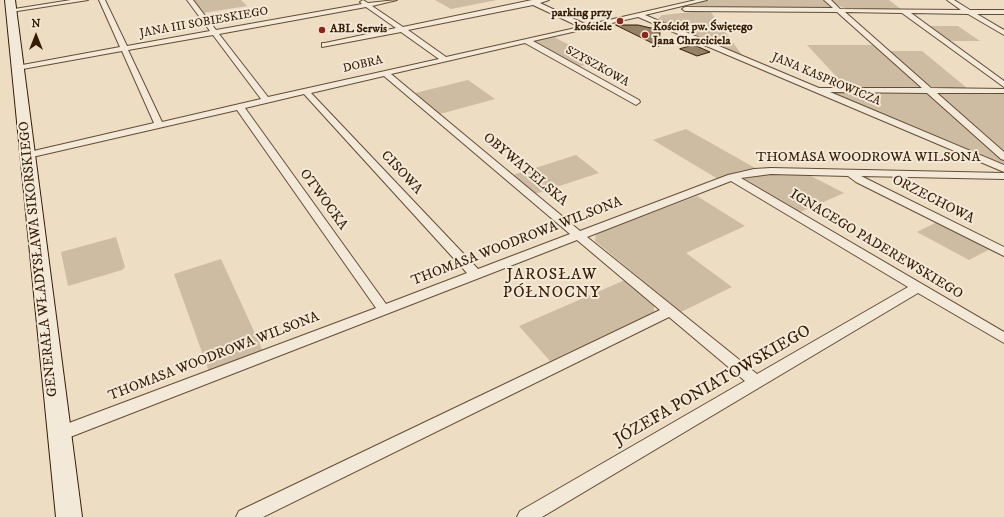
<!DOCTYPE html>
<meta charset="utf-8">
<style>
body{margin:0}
#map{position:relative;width:1004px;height:517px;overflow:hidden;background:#edddc3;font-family:"IM FELL DW Pica",serif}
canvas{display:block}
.north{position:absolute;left:16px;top:16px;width:40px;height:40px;-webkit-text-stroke:3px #f3e9d8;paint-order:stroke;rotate:0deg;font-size:11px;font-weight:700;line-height:16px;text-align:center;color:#361d03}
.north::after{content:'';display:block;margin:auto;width:14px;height:18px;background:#361d03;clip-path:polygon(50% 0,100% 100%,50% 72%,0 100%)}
</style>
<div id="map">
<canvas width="1004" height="517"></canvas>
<div class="north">N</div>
</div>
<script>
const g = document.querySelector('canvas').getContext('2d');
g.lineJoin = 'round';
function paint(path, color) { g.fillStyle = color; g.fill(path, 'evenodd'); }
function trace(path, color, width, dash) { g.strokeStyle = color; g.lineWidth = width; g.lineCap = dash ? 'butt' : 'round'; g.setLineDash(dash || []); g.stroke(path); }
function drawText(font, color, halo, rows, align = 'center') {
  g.font = font + ' "IM FELL DW Pica",serif'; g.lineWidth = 4; g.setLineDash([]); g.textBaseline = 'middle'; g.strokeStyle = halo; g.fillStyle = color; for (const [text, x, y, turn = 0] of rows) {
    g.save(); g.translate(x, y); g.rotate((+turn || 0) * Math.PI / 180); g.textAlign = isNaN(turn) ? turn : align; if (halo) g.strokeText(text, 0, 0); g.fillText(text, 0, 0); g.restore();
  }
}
const green = new Path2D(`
 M193,0H241L247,6L203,13Z
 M435,0H497L451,9Z
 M710,0H823L834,10L677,7Z
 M830,0H889L902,10C879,10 847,16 830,0Z
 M692,10L710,11L742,55H739L660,22L658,19L662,15L692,12Z
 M929,26H958L980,41H949Z
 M554,37L600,61L578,67L531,42Z
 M807,45H875L923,88H847Z
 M888,51H922L967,88H936L927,85Z
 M468,80L495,99L440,114L415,93Z
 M824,91L926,92L1004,161V166Z
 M937,92L1004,93V155L934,93Z
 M686,129L757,169L743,170L718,179L653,140Z
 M576,155L599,173L535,194L513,175Z
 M807,174L844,193L798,213L743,181L746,177L752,175Z
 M697,196L745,226L686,253L732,287L681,312L595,241L596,234Z
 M937,222L990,249L969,260L917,232Z
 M116,237L125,267L122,270L68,286L61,252Z
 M221,259L263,351L209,372L174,274Z
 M625,280L654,304V312L550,361L519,326Z`);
const building = new Path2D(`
 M616,25H638L655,29L654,32H660L659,46Z
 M694,45L710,52L697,56L680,49Z`);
const street = new Path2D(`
 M71,0H88L11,12L8,10Z
 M99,0H105L127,46L210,31L187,0H193L216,30L362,4L360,2L363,0L368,3L397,0L372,6L403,27L532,0H549L540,3L587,25L696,0H707L645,15L819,88H922L837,12L685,11L682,9L685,7L833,8L824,0H831L840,9L961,10L947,0H954L970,10H1004V14H977L1004,30V35L968,14L911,13L1004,81V87L902,13L845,12L931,88L1004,89V93H937L1004,152V160L1001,159L927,93L830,92L1004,165V172L638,17L533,41L639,100L640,102L636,105L525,43L391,74L580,231L728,175L754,169L771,168L1004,173V179L861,176L1004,247V256L856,182L848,176L771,174L741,178L1004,332V343L918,293L542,517H517L520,511L745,381L669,317L263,517H236L239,511L660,310L577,240L65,439L59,441L53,439L51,434L53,429L376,308L237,110L28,158L25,157L23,155L25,153L154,123L122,51L17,70L13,68L17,66L120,47ZM533,5L580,27L446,57L408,30ZM366,7L396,28L325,43H322V47L401,32L439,59L268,97L219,34ZM213,35L261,99L162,122L128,50ZM384,76L570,234L478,269L311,93ZM304,94L467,273L386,304L245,108ZM731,181L908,287L757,374L587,237Z`);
const secondary = new Path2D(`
 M5,0H15L82,517H56Z`);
const markers = [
 [620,21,4,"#8f2418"],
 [322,30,4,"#8f2418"],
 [645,35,4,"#8f2418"]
];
const farPoinames = [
 ["parking przy",612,14,"right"],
 ["kościele",612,28,"right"],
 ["Kościół pw. Świętego",653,28],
 ["Jana Chrzciciela",653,42],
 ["ABL Serwis",330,30]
];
const farStreetnames = [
 ["JANA III SOBIESKIEGO",204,23,-10],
 ["DOBRA",363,65,-13],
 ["SZYSZKOWA",597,67,29],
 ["JANA KASPROWICZA",826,80,23]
];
const streetNames = [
 ["THOMASA WOODROWA WILSONA",868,158],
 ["OBYWATELSKA",525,170,40],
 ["CISOWA",401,173,47],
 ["OTWOCKA",323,200,54],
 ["ORZECHOWA",933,200,27],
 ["THOMASA WOODROWA WILSONA",517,242,-21],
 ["IGNACEGO PADEREWSKIEGO",876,245,31],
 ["GENERAŁA WŁADYSŁAWA SIKORSKIEGO",39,259,-96],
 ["THOMASA WOODROWA WILSONA",214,357,-21]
];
const quarterNames = [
 ["JAROSŁAW",552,276],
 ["PÓŁNOCNY",552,294]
];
const nearStreetnames = [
 ["JÓZEFA PONIATOWSKIEGO",713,386,-30]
];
paint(green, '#cebca2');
paint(building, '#958167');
trace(building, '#361d03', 1);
trace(street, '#644d33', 2);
trace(secondary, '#361d03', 2);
paint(street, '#f3e9d8');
paint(secondary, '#f3e9d8');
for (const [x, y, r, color] of markers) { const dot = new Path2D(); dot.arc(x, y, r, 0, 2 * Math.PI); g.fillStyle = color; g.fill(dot); trace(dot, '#f3e9d8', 1.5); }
drawText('bold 12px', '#361d03', '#f3e9d8', farPoinames, 'left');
drawText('12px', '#361d03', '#f3e9d8', farStreetnames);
drawText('14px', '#361d03', '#f3e9d8', streetNames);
g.letterSpacing = '1px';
drawText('16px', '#361d03', '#f3e9d8', quarterNames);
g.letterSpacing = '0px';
drawText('17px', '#361d03', '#f3e9d8', nearStreetnames);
</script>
